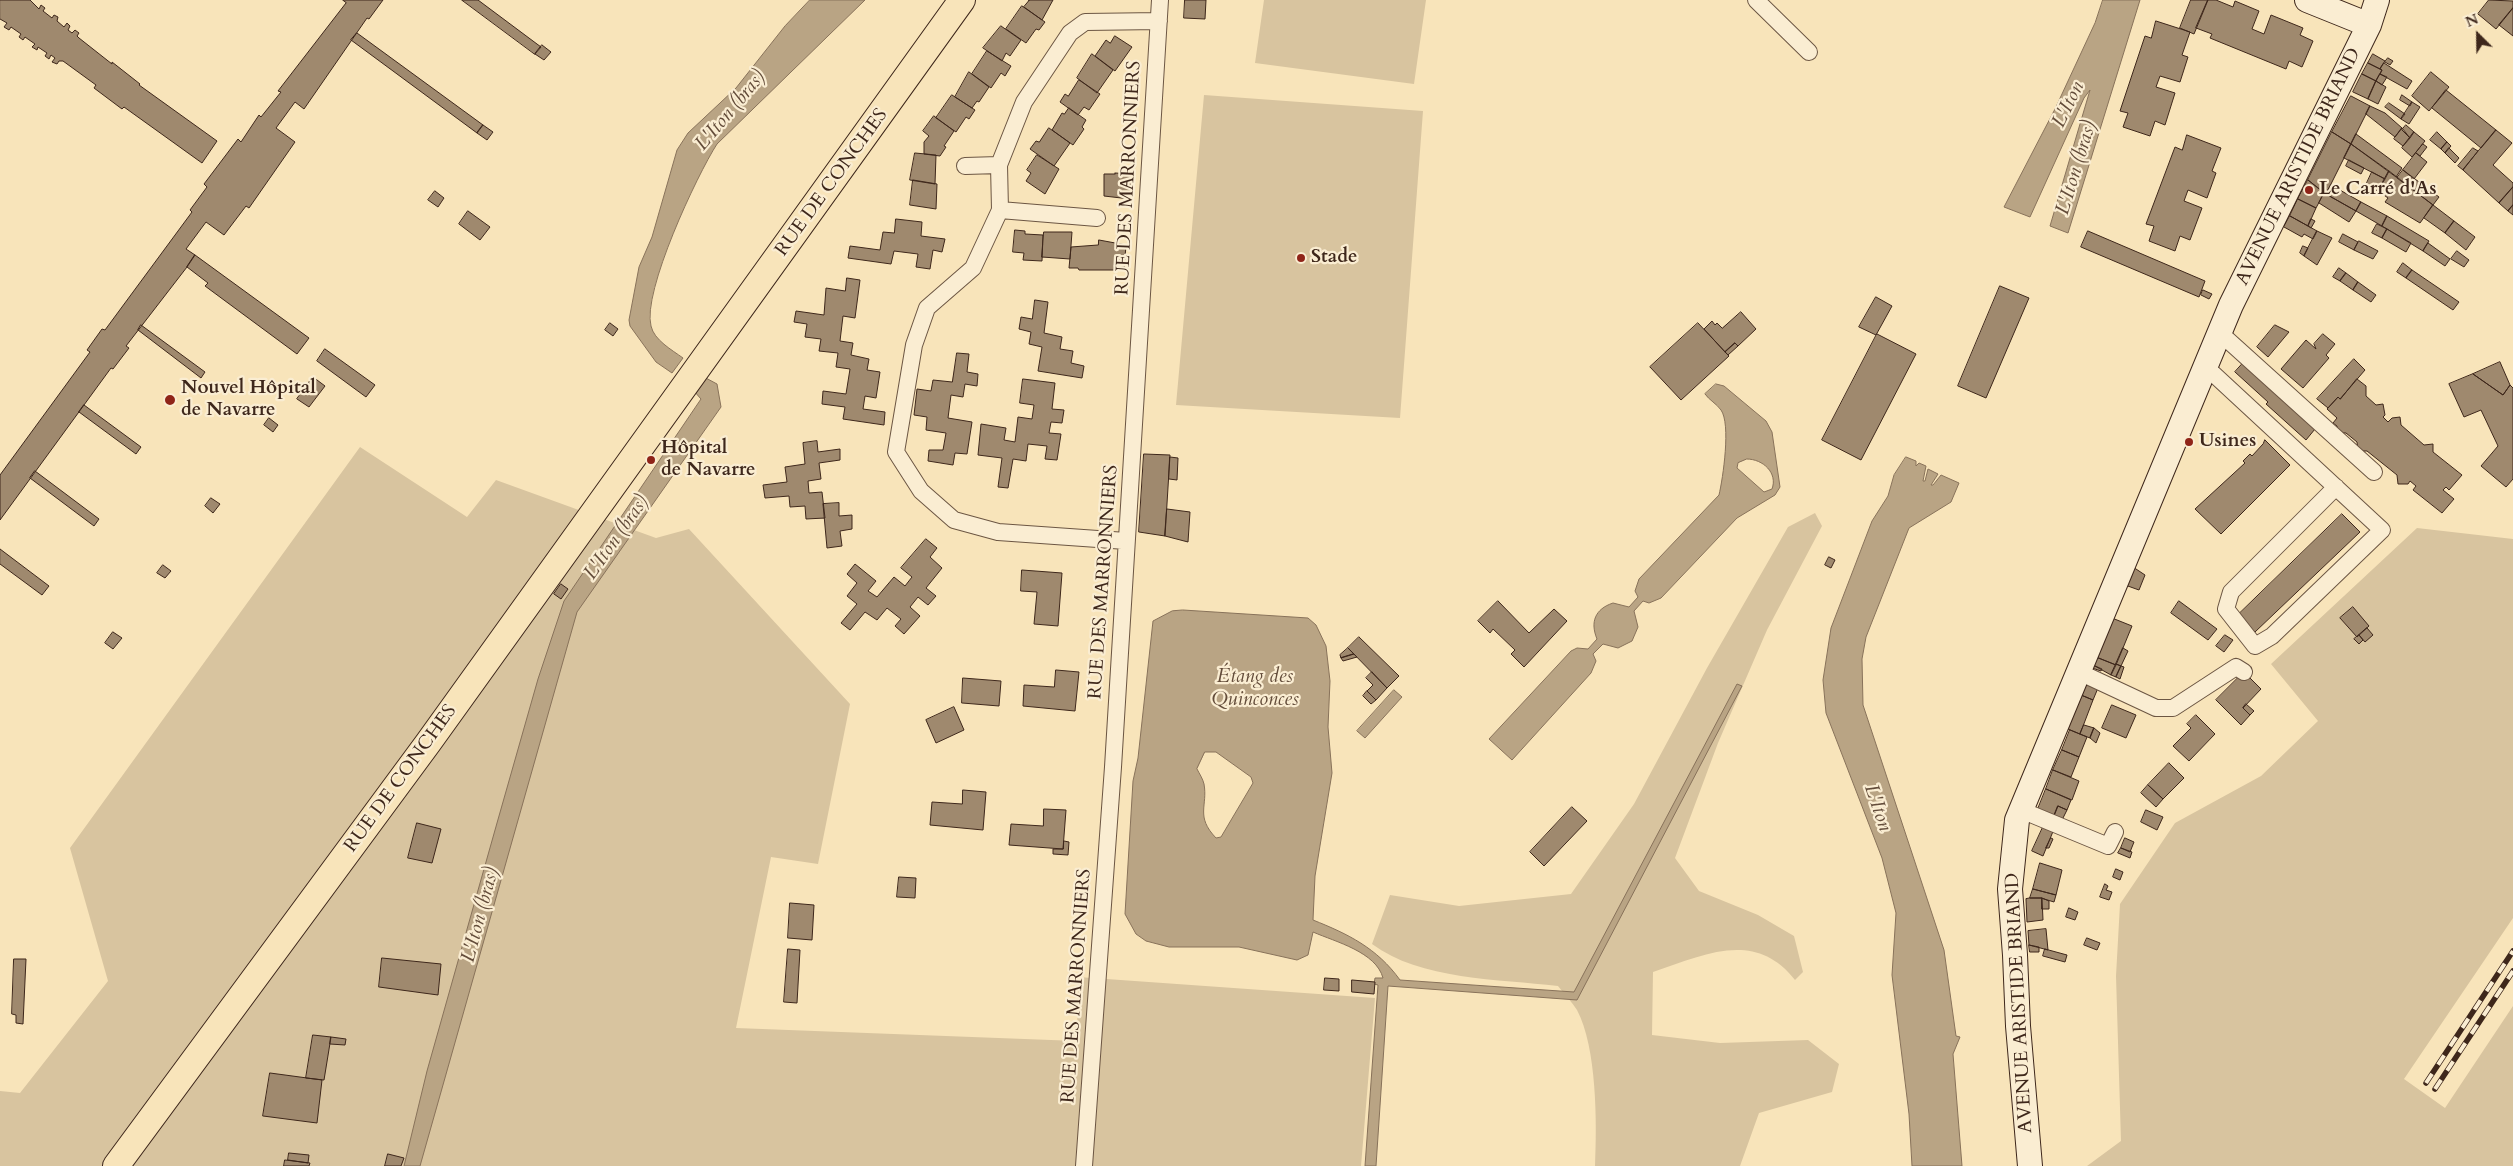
<!DOCTYPE html>
<meta charset="utf-8">
<style>
body{margin:0}
#map{position:relative;width:2513px;height:1166px;overflow:hidden;background:#f8e4ba;font-family:Cardo,serif}
canvas{display:block}
.north{position:absolute;left:2453px;top:10px;width:50px;height:50px;-webkit-text-stroke:4px #faedd2;paint-order:stroke;rotate:337deg;font-size:14px;font-weight:700;line-height:20px;text-align:center;color:#3e271b}
.north::after{content:'';display:block;margin:auto;width:18px;height:22px;background:#3e271b;clip-path:polygon(50% 0,100% 100%,50% 72%,0 100%)}
</style>
<div id="map">
<canvas width="2513" height="1166"></canvas>
<div class="north">N</div>
</div>
<script>
const g = document.querySelector('canvas').getContext('2d');
g.lineJoin = 'round';
function paint(path, color) { g.fillStyle = color; g.fill(path, 'evenodd'); }
function trace(path, color, width, dash) { g.strokeStyle = color; g.lineWidth = width; g.lineCap = dash ? 'butt' : 'round'; g.setLineDash(dash || []); g.stroke(path); }
function drawText(font, color, halo, rows, align = 'center') {
  g.font = font + ' Cardo,serif'; g.lineWidth = 4.5; g.setLineDash([]); g.textBaseline = 'middle'; g.strokeStyle = halo; g.fillStyle = color; for (const [text, x, y, turn = 0] of rows) {
    g.save(); g.translate(x, y); g.rotate((+turn || 0) * Math.PI / 180); g.textAlign = isNaN(turn) ? turn : align; if (halo) g.strokeText(text, 0, 0); g.fillText(text, 0, 0); g.restore();
  }
}
const green = new Path2D(`
 M1264,0H1426L1414,84L1255,63Z
 M1204,95L1423,111L1400,418L1176,405Z
 M360,447L467,517L496,480L656,538L689,529L850,704L818,864L771,857L736,1028L1077,1041L1078,977L1375,998L1361,1166H0V1091L20,1093L108,981L70,848Z
 M1815,513L1822,526L1767,630L1718,743L1675,858L1699,891L1758,915L1794,936L1803,972L1795,980C1755,929 1704,955 1653,972L1652,1035L1720,1043L1808,1040L1839,1064L1832,1092L1759,1113L1740,1166H1595C1597,1123 1597,1048 1577,1010C1572,1002 1564,994 1558,986C1499,979 1420,980 1372,944L1390,895L1459,906L1571,894L1634,804L1707,668L1788,527Z
 M2417,528L2513,539V918L2404,1079L2445,1108L2513,1006V1166H2087L2121,1141L2116,976L2120,904L2175,823L2261,776L2318,721L2271,664Z`);
const water = new Path2D(`
 M810,0H865L717,144C697,175 642,292 651,326C654,340 672,350 683,358L672,373L656,362L630,326L629,320L639,267L652,237L677,150L688,133L736,88L785,26Z
 M2103,0H2140L2068,233L2050,226L2090,90L2084,98L2030,217L2004,207L2055,109L2095,23Z
 M704,377L717,384L721,407L577,612L420,1166H404L427,1071L497,823L538,679L564,601L701,399L694,391Z
 M1716,384L1724,386L1766,421L1772,432L1780,487L1775,495L1737,518L1661,598L1649,603L1643,601L1634,611L1638,627L1632,641L1618,648L1603,644L1593,654L1596,661L1591,673L1512,760L1489,739L1571,651L1577,648L1588,649L1597,639C1590,622 1595,609 1613,603L1629,607L1638,597L1635,591L1639,579L1719,495C1723,478 1731,424 1721,410C1717,404 1709,400 1705,394ZM1747,459C1763,459 1778,473 1772,489L1764,492L1737,468L1738,463Z
 M1906,457L1916,461V466L1919,463L1926,466L1923,481H1925L1928,469L1938,474L1931,485H1933L1941,475L1959,483L1951,502L1909,528L1866,637L1862,659L1863,705L1944,950L1956,1036L1960,1037L1953,1054L1962,1166H1912L1909,1114L1892,975L1896,913L1882,858L1826,713L1823,680L1831,628L1872,521L1888,496L1894,475Z
 M1183,610L1308,618L1316,625L1326,646L1330,681L1328,727L1332,773L1315,876L1313,920C1348,934 1377,948 1400,980L1574,992L1737,684L1742,686L1577,1000L1388,986L1376,1166H1365L1378,985L1374,984L1375,978H1383C1376,952 1336,942 1313,932L1308,955L1297,960L1239,947H1169L1146,941L1136,934L1125,914L1133,781L1138,758L1153,621L1172,611ZM1205,752H1216L1251,777L1253,783L1221,837L1216,838C1195,816 1208,806 1204,784C1203,779 1199,773 1197,769Z
 M1394,690L1402,697L1365,738L1357,731Z`);
const building = new Path2D(`
 M0,0H30L39,9L41,5L45,8L43,11L52,18L54,15L58,17L57,21L64,27L67,23L70,26L68,30L72,33L75,30L79,33L77,36L79,38L112,64V62L140,84L139,85L217,141L202,163L124,107L122,109L94,88L96,85L63,61H59L57,64L52,62L55,58L51,55L49,59L45,56L47,53L38,47L37,50L32,47L35,44L25,37L23,40L19,37L21,34L11,27L9,30L4,27L7,23L0,19Z
 M343,0H383L369,19L367,18L304,109L295,102L276,128L295,142L249,208L246,206L224,235L206,222L186,249L195,255L187,267L126,346L129,348L113,369L111,368L0,520V475L90,352L87,350L102,329L105,330L192,212L190,210L207,187L204,184L238,139L241,142L259,115L261,117L281,92L278,91L346,3Z
 M462,0H478L541,47L535,54Z
 M1029,0H1028H1053L1042,20L1024,7Z
 M1185,0H1206L1205,19L1184,18Z
 M2191,0H2208L2194,34L2180,28Z
 M2208,0H2216L2233,7L2235,1L2259,11L2252,29L2264,34L2271,15L2303,28L2300,35L2313,41L2302,67L2289,61L2286,69L2210,38L2212,34L2196,28Z
 M2489,0L2513,1V8L2496,29L2478,14Z
 M1022,6L1045,22L1039,30L1036,29L1026,43L1006,29Z
 M2513,8V36L2499,25Z
 M2156,21L2190,32L2182,55L2188,57L2180,82L2160,76L2156,87L2175,93L2165,125L2155,121L2150,136L2123,127L2128,113L2120,111L2145,36L2151,38Z
 M1001,26L1021,40L1010,56L1006,53L1002,61L983,48Z
 M357,33L483,125L477,133L351,40Z
 M1115,36L1132,47L1115,71L1095,56L1106,40L1110,43Z
 M542,45L551,52L544,60L535,54Z
 M987,51L1011,66L1005,76L1001,73L991,88L972,74Z
 M1092,54L1113,70L1097,93L1077,78Z
 M2373,54L2385,61L2380,69L2368,63Z
 M2388,58L2393,61L2390,65L2385,62Z
 M2368,63L2382,70L2376,81L2362,74Z
 M2384,63L2412,81L2407,89L2380,74L2382,70L2380,69Z
 M969,72L989,87L979,102L977,101L972,108L955,97Z
 M2431,72L2449,87L2429,111L2412,96Z
 M2362,74L2376,81L2368,99L2353,92Z
 M2380,74L2387,77L2382,85L2376,81Z
 M1079,80L1100,94L1089,110L1084,107L1078,115L1060,102L1065,94L1068,96Z
 M2376,81L2386,87L2378,104L2368,99Z
 M2446,90L2496,130L2481,148L2432,108Z
 M952,95L975,110L969,119L966,117L956,132L936,118Z
 M2402,95L2412,102L2410,106L2400,100Z
 M2351,96L2370,106L2351,144L2332,132Z
 M2412,102L2420,107L2409,124L2401,119Z
 M2389,103L2405,114L2401,119L2385,107Z
 M2370,106L2385,113L2402,128L2395,137L2366,114Z
 M1069,108L1086,120L1082,127L1084,129L1073,145L1052,130L1062,113L1064,114Z
 M934,116L954,131L944,146L946,147L940,156L924,154V142L929,136L923,131Z
 M483,125L493,132L487,140L477,133Z
 M2406,125L2414,132L2410,138L2402,130Z
 M1049,128L1070,143L1054,166L1030,149L1036,141L1039,142Z
 M2402,128L2410,138L2403,146L2394,139Z
 M2496,130L2512,143L2493,165L2513,183V187L2499,203L2463,170Z
 M2332,132L2351,144L2326,194L2308,180Z
 M2414,132L2425,141L2412,157L2402,148Z
 M2437,132L2447,142L2441,149L2430,140Z
 M2356,134L2402,168L2396,177L2351,144Z
 M2187,135L2221,148L2212,171L2216,173L2207,198L2188,190L2184,201L2202,208L2190,240L2180,236L2175,251L2149,241L2154,226L2146,224L2175,147L2182,150Z
 M2447,142L2451,146L2445,153L2441,149Z
 M2351,144L2389,171L2385,179L2344,158Z
 M2423,144L2427,147L2420,156L2416,153Z
 M2449,148L2459,158L2455,163L2445,153Z
 M2473,148L2478,151L2463,170L2458,166Z
 M915,153L936,155L935,184L910,180Z
 M2416,153L2427,162L2414,179L2403,170Z
 M1037,155L1059,169L1045,194L1026,181L1031,173L1027,170Z
 M2349,160L2364,168L2361,174L2346,166Z
 M2403,170L2439,197L2433,205L2397,178Z
 M2389,171L2433,205L2420,223L2385,202L2388,198L2378,191Z
 M2372,172L2385,179L2378,191L2366,185Z
 M1115,173L1132,174L1130,199L1104,196V174H1115Z
 M913,180L937,184L936,209L910,205Z
 M2308,180L2324,193L2316,208L2298,199Z
 M2331,185L2361,202L2356,211L2326,194Z
 M2513,187V205L2508,211L2499,203Z
 M435,191L444,198L438,207L428,200Z
 M2324,193L2356,211L2349,222L2319,203Z
 M2298,199L2316,208L2308,226L2290,216Z
 M2361,202L2387,216L2382,226L2356,211Z
 M2433,205L2454,221L2445,233L2424,218Z
 M2513,205V215L2508,211Z
 M468,211L490,227L480,240L459,224Z
 M2290,216L2317,231L2313,239L2304,234L2302,237L2284,227Z
 M2387,216L2429,241L2423,251L2382,226Z
 M896,219L922,222L921,236L945,239L942,252L933,250L930,269L916,267L918,254L894,251L891,264L848,258L850,246L880,250L883,232L894,233Z
 M2311,219L2315,221L2311,228L2308,226Z
 M2454,221L2475,237L2466,250L2445,233Z
 M2377,224L2387,229L2382,238L2372,233Z
 M2387,229L2411,243L2406,252L2382,238Z
 M1015,230L1025,231V234L1043,235L1042,261L1023,260L1024,253L1013,252Z
 M2088,231L2205,281L2199,297L2081,247Z
 M2317,231L2332,238L2317,265L2304,256Z
 M1044,232H1072L1070,259L1042,257Z
 M2343,234L2358,242L2354,250L2339,242Z
 M1099,240L1126,245L1124,270H1079L1078,268H1069L1071,247L1098,245Z
 M2359,241L2378,251L2373,259L2354,250Z
 M2428,243L2450,259L2445,266L2423,251Z
 M2303,246L2308,248L2304,256L2300,253Z
 M2457,251L2469,260L2464,267L2451,259Z
 M195,255L309,338L297,354L205,286L208,283L187,267Z
 M2403,263L2412,270L2406,278L2397,272Z
 M2339,268L2346,273L2340,281L2333,277Z
 M2412,270L2459,302L2453,310L2406,278Z
 M2346,273L2358,282L2353,290L2340,281Z
 M847,278L860,280L855,318L843,316L840,341L853,343L851,355L869,359L867,370L880,372L876,398L865,396L863,409L885,412L884,425L843,419L845,407L822,404L823,391L846,394L850,369L836,367L838,353L819,351L821,339L805,337L807,324L794,322L796,311L824,315L826,288L845,291Z
 M2358,282L2376,295L2371,302L2353,290Z
 M2000,286L2029,298L1986,398L1958,386Z
 M2203,290L2212,294L2209,299L2201,295Z
 M1876,297L1892,306L1876,335L1859,327Z
 M1035,300L1048,302L1044,333L1062,337L1060,349L1073,351L1071,363L1084,366L1082,378L1038,371L1042,347L1029,344L1031,332L1019,329L1021,317L1032,319Z
 M1741,312L1756,329L1738,346L1735,343L1725,352L1704,329L1712,321L1715,325L1717,323L1722,328Z
 M610,323L618,329L613,336L605,330Z
 M1698,323L1729,356L1681,400L1650,367Z
 M141,325L205,372L201,378L138,330Z
 M2275,325L2289,332L2268,357L2257,347Z
 M1877,334L1916,354L1861,460L1822,440Z
 M2323,334L2335,344L2326,355L2329,358L2303,388L2281,369L2306,340L2316,349L2314,344Z
 M1735,343L1738,346L1728,355L1725,352Z
 M325,349L375,385L366,397L317,361Z
 M957,353L969,354L967,372L978,374L977,386L965,384L963,397L951,395L948,418L972,422L967,454L955,453L953,465L928,461L929,450H943L946,433L926,430L927,417L914,415L917,389L931,391L933,380L952,382Z
 M2354,359L2365,370L2340,399L2338,397L2328,408L2317,399Z
 M2245,361L2315,429L2306,440L2266,404L2268,402L2235,372Z
 M2500,362L2510,385L2503,395L2473,374Z
 M2473,374L2503,395L2510,385L2513,388V479L2506,487L2481,466L2498,446L2481,410L2464,417L2449,384Z
 M313,377L325,386L309,407L297,399Z
 M1023,379L1055,383L1052,409L1064,410L1062,423L1051,422L1049,433L1061,434L1057,460L1045,459L1047,446L1028,444L1026,461L1013,459L1008,488L998,487L1002,458L978,455L981,424L1006,428L1004,440L1015,442L1018,417L1032,419L1034,405L1020,403Z
 M2357,379L2366,386V396L2376,405L2383,404L2385,415L2383,417L2388,422L2392,418L2400,417L2401,425L2424,445L2433,444V452L2462,475L2449,490L2446,487L2443,490L2454,499L2442,513L2413,490L2416,486L2410,481L2408,484H2398L2397,475L2367,451H2358L2357,442L2346,433H2337V426L2333,423L2337,418L2327,409L2338,397L2340,399Z
 M84,405L141,447L136,454L79,412Z
 M269,418L278,425L273,432L264,425Z
 M2265,440L2290,465L2221,534L2195,509L2245,463L2243,461L2250,454L2252,456L2263,444Z
 M817,441L818,452L840,449V460L819,463L821,479L808,481L809,493L822,492L825,518L806,519L805,506L790,507L789,496L765,498L763,485L787,482L785,467L805,464L803,443Z
 M1144,454L1170,455L1165,536L1139,532Z
 M1170,457L1178,458L1177,480L1169,479Z
 M35,471L99,519L94,526L30,478Z
 M211,498L220,504L213,513L205,506Z
 M839,503V516L852,515V529L840,531L842,546L827,548L823,504Z
 M1167,509L1190,512L1188,542L1165,536Z
 M2342,514L2360,532L2255,632L2238,615Z
 M926,539L937,548L930,557L942,568L926,588L936,596L928,605L918,597L910,607L920,616L904,634L895,626L901,619L887,608L877,620L865,612L850,630L841,623L857,604L847,596L857,583L847,574L855,564L876,581L868,591L877,597L894,577L905,586L912,577L901,568Z
 M0,549L49,586L42,595L0,564Z
 M1829,557L1835,560L1831,568L1825,565Z
 M163,565L171,571L165,578L157,573Z
 M2133,567L2145,575L2139,590L2125,585Z
 M1022,570L1062,573L1058,626L1034,624L1037,592L1021,591Z
 M561,584L568,589L561,599L554,594Z
 M1498,601L1529,633L1554,609L1567,621L1524,667L1511,654L1515,650L1493,629L1490,633L1478,621Z
 M2179,601L2217,629L2208,640L2171,613Z
 M2353,607L2369,626L2357,637L2340,618Z
 M2112,618L2132,626L2116,665L2096,657Z
 M2367,628L2373,635L2365,642L2359,635Z
 M113,632L122,638L113,649L105,643Z
 M2225,635L2233,640L2224,652L2216,646Z
 M2359,635L2363,640L2359,644L2354,639Z
 M1359,637L1399,676L1387,688L1348,648Z
 M1348,648L1354,654L1341,658L1340,655Z
 M2123,648L2128,651L2121,666L2116,664Z
 M1354,654L1357,657L1343,661L1341,658Z
 M2096,657L2116,665L2111,675L2093,665Z
 M2116,664L2121,666L2116,677L2111,675Z
 M2093,665L2102,669L2101,671L2092,668Z
 M2121,666L2124,667L2120,679L2116,677Z
 M1056,670L1079,672L1075,711L1023,706L1024,685L1054,687Z
 M1372,672L1387,688L1376,700L1367,691L1373,685L1366,678Z
 M2244,672L2261,689L2243,708L2250,715L2241,725L2216,700Z
 M963,678L1001,681L999,706L962,703Z
 M2085,683L2098,688L2093,700L2081,695Z
 M1367,691L1376,700L1371,704L1363,696Z
 M2081,695L2093,700L2080,734L2068,729Z
 M2246,704L2254,711L2250,715L2243,708Z
 M2112,705L2136,715L2126,738L2102,728Z
 M954,707L964,730L936,743L926,720Z
 M2196,715L2215,734L2189,761L2173,746L2191,728L2187,724Z
 M2084,725L2094,728L2090,738L2080,734Z
 M2094,728L2100,733L2096,743L2090,738Z
 M2070,730L2087,737L2079,757L2062,750Z
 M2062,750L2079,757L2071,777L2053,770Z
 M2169,763L2184,778L2163,799L2148,785Z
 M2053,770L2079,781L2072,800L2046,789Z
 M2148,785L2163,799L2156,807L2141,793Z
 M2046,789L2071,800L2067,810L2058,806L2054,816L2038,809Z
 M963,790L986,792L983,830L930,825L932,802L962,804Z
 M2058,806L2067,810L2062,820L2054,816Z
 M1572,807L1587,821L1544,866L1530,852Z
 M1044,809L1066,810L1063,849L1009,845L1011,824L1043,826Z
 M2146,810L2163,817L2157,830L2141,822Z
 M417,823L441,829L432,863L408,858Z
 M2044,825L2054,829L2043,856L2032,851Z
 M2051,838L2053,839L2049,848H2046Z
 M2125,838L2134,842L2130,852L2121,848Z
 M1064,841L1069,842L1068,855L1053,854V849H1063Z
 M2121,848L2132,852L2130,858L2118,853Z
 M2040,863L2062,870L2056,895L2033,889Z
 M2116,869L2123,872L2120,880L2113,877Z
 M899,877L916,878L915,898L897,897Z
 M2105,884L2108,886L2106,890L2112,892L2109,900L2100,897Z
 M2033,889L2056,895L2054,902L2041,898H2030Z
 M2030,898H2042L2043,920L2027,922L2026,899Z
 M2042,898L2049,901V909H2042Z
 M790,903L814,905L812,940L788,938Z
 M2069,908L2078,912L2075,920L2066,917Z
 M2046,929L2048,950L2029,945L2028,931Z
 M2087,938L2100,943L2097,950L2084,945Z
 M2029,945L2039,947V952H2030Z
 M788,949L800,950L797,1003L784,1002Z
 M2045,949L2067,955L2065,962L2043,956Z
 M382,958L441,964L438,995L379,987Z
 M14,959H26L23,1024L16,1023V1015L12,1014Z
 M1325,978L1339,979V991L1324,990Z
 M1352,980L1375,982L1374,994L1352,992Z
 M313,1035L331,1037L324,1080L306,1078Z
 M331,1037L346,1039L345,1045L330,1044Z
 M270,1073L322,1080L317,1123L263,1116Z
 M289,1153L309,1155L308,1163L288,1160Z
 M388,1154L404,1158L401,1166H385Z
 M285,1160L310,1163L309,1166H284Z`);
const street = new Path2D(`
 M1756,0L1809,52
 M965,166L999,165
 M1000,210L1097,218
 M2220,333L2374,472
 M2206,367L2382,530L2272,636L2255,646L2226,609L2231,592L2336,487
 M1126,541L998,532L954,520L921,491L896,452L914,345L927,308L973,268L1000,210L999,165L1024,102L1070,33L1085,22L1159,21
 M2079,672L2156,708H2173L2236,667L2244,672
 M2021,810L2108,846L2115,832
 M1084,1166L1113,767L1160,0`);
const secondary = new Path2D(`
 M2307,0L2369,25
 M2030,1166L2018,1026L2015,955L2010,889L2017,820L2231,305L2369,25L2377,0`);
const primary = new Path2D(`
 M116,1166L428,743L962,0`);
const rail = new Path2D(`
 M2426,1083L2513,951
 M2435,1089L2513,971`);
const markers = [
 [2309,190,5,"#8f2418"],
 [1301,258,5,"#8f2418"],
 [170,400,6,"#8f2418"],
 [2189,442,5,"#8f2418"],
 [651,460,5,"#8f2418"]
];
const streetNames = [
 ["AVENUE ARISTIDE BRIAND",2299,167,-64],
 ["RUE DES MARRONNIERS",1129,178,-87],
 ["RUE DE CONCHES",832,183,-54],
 ["RUE DES MARRONNIERS",1104,582,-86],
 ["RUE DE CONCHES",401,779,-54],
 ["RUE DES MARRONNIERS",1077,986,-86],
 ["AVENUE ARISTIDE BRIAND",2020,1003,-93]
];
const poiNames = [
 ["Le Carré d'As",2319,190],
 ["Stade",1311,258],
 ["Nouvel Hôpital",181,389],
 ["de Navarre",181,411],
 ["Usines",2199,442],
 ["Hôpital",661,449],
 ["de Navarre",661,471]
];
const waterNames = [
 ["L'Iton",2069,105,-64],
 ["L'Iton (bras)",731,111,-50],
 ["L'Iton (bras)",2077,168,-73],
 ["L'Iton (bras)",617,538,-55],
 ["Étang des",1255,677],
 ["Quinconces",1255,700],
 ["L'Iton",1877,808,71],
 ["L'Iton (bras)",481,915,-75]
];
paint(green, '#d8c49f');
paint(water, '#b9a484');
trace(water, '#88725a', 1);
paint(building, '#9f896e');
trace(building, '#3e271b', 1);
trace(street, '#6c5643', 18);
trace(secondary, '#3e271b', 26);
trace(primary, '#3e271b', 28);
trace(street, '#faedd2', 16);
trace(secondary, '#faedd2', 24);
trace(primary, '#f8e4ba', 26);
trace(rail, '#3e271b', 5.5);
trace(rail, '#faedd2', 4, [11]);
for (const [x, y, r, color] of markers) { const dot = new Path2D(); dot.arc(x, y, r, 0, 2 * Math.PI); g.fillStyle = color; g.fill(dot); trace(dot, '#faedd2', 2); }
drawText('19px', '#3e271b', '#faedd2', streetNames);
drawText('bold 19px', '#3e271b', '#faedd2', poiNames, 'left');
drawText('italic 20px', '#634c3a', '#faedd2', waterNames);
</script>
